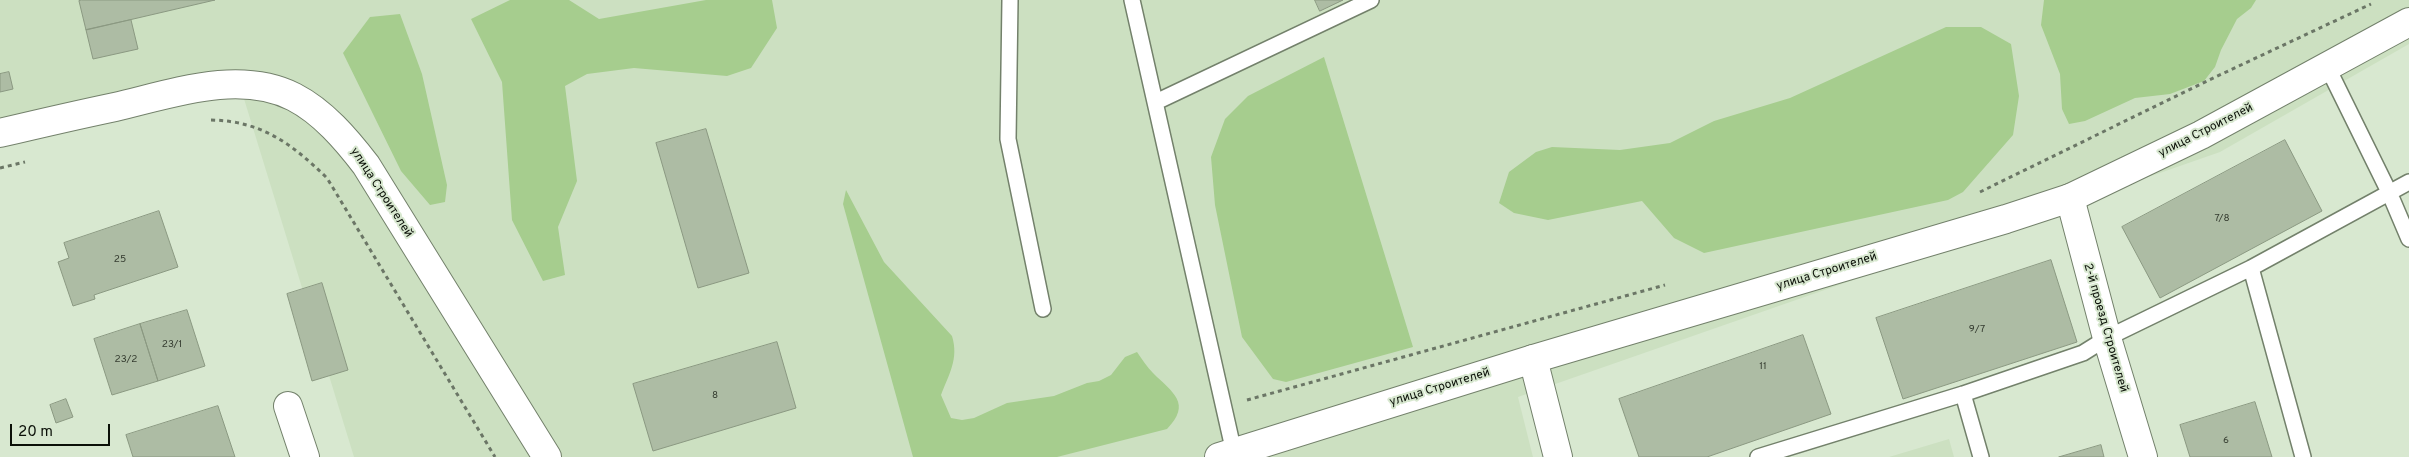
<!DOCTYPE html>
<meta charset="utf-8">
<style>
body{margin:0}
#map{position:relative;width:2409px;height:457px;overflow:hidden;background:#d8e8d0;font-family:Overpass,sans-serif}
canvas{display:block}
.scale{position:absolute;left:10px;top:424px;width:100px;height:22px;box-sizing:border-box;border:2px solid #0b1008;border-top:0;padding-left:6px;font-size:15px;line-height:18px;white-space:nowrap;color:#0b1008;-webkit-text-stroke:4px #d8e8d0;paint-order:stroke}
</style>
<div id="map">
<canvas width="2409" height="457"></canvas>
<div class="scale">20 m</div>
</div>
<script>
const g = document.querySelector('canvas').getContext('2d');
g.lineJoin = 'round';
function paint(path, color) { g.fillStyle = color; g.fill(path, 'evenodd'); }
function trace(path, color, width, dash) { g.strokeStyle = color; g.lineWidth = width; g.lineCap = dash ? 'butt' : 'round'; g.setLineDash(dash || []); g.stroke(path); }
function drawText(font, color, halo, rows, align = 'center') {
  g.font = font + ' Overpass,sans-serif'; g.lineWidth = 4; g.setLineDash([]); g.textBaseline = 'middle'; g.strokeStyle = halo; g.fillStyle = color; for (const [text, x, y, turn = 0] of rows) {
    g.save(); g.translate(x, y); g.rotate((+turn || 0) * Math.PI / 180); g.textAlign = isNaN(turn) ? turn : align; if (halo) g.strokeText(text, 0, 0); g.fillText(text, 0, 0); g.restore();
  }
}
const built = new Path2D(`
 M0,0H2409V44L2220,152L1518,397L1533,457H354L237,76L0,131Z
 M1949,439L1954,457H1889Z`);
const green = new Path2D(`
 M510,0H569L599,19L706,0H772L777,28L751,68L727,76L634,68L587,74L565,86L577,181L558,227L565,275L543,281L512,220L502,82L471,19Z
 M2044,0H2256L2251,8L2237,19L2221,50L2215,67L2204,81L2170,94L2135,98L2085,121L2069,124L2062,109L2060,74L2041,25Z
 M400,14L422,74L447,185L445,202L430,205L401,171L343,53L370,17Z
 M1946,27H1981L2011,44L2019,96L2013,135L1963,192L1948,200L1704,253L1674,238L1642,201L1548,220L1514,213L1499,203L1509,172L1536,152L1552,147L1620,150L1670,143L1714,121L1790,98Z
 M1324,57L1413,347L1286,382L1273,379L1242,337L1215,205L1211,157L1225,119L1248,96Z
 M846,190L884,262L952,336C959,359 949,374 941,395L951,418L962,420L974,418L1007,403L1054,396L1087,383L1099,381L1111,375L1125,357L1137,352C1142,359 1147,367 1153,373C1173,393 1192,403 1167,429L1057,457H913L843,204Z`);
const building = new Path2D(`
 M82,0H215L86,30L79,1Z
 M1315,0H1343L1320,11Z
 M131,20L138,49L93,59L86,30Z
 M9,72L13,89L0,92V74Z
 M706,129L749,273L698,288L656,143Z
 M2285,140L2322,211L2160,298L2122,227Z
 M159,211L178,267L94,295L95,299L73,306L58,262L69,258L64,243Z
 M2051,260L2077,342L1903,399L1876,318Z
 M322,283L348,370L312,381L287,294Z
 M187,310L205,366L158,381L140,324Z
 M140,324L158,381L112,395L94,339Z
 M1803,335L1831,414L1707,457H1639L1619,399Z
 M777,342L796,408L653,451L633,384Z
 M66,399L73,417L56,423L50,405Z
 M2255,402L2272,457H2190L2180,425Z
 M218,406L235,457H133L126,435Z
 M2101,445L2104,457H2059Z`);
const path = new Path2D(`
 M211,120C262,121 292,144 327,178L495,457
 M0,168L25,162
 M1980,192L2209,80L2371,4
 M1247,400L1665,285`);
const lane = new Path2D(`
 M1010,0L1008,139L1043,309
 M1132,0L1235,457
 M2327,66L2389,192L2409,239
 M1156,102L1371,0
 M2251,268L2303,457
 M1963,394L1981,457
 M1758,457L1963,394L2083,353L2107,338L2251,268L2409,182`);
const street = new Path2D(`
 M2070,198L2107,338L2143,457
 M1533,359L1558,457
 M288,406L305,457`);
const secondary = new Path2D(`
 M0,133C38,124 77,115 115,107C171,94 239,69 294,97C323,112 346,139 366,165L547,457
 M1219,457L1533,359L2006,219L2070,198L2201,135L2409,22`);
const numberNames = [
 ["7/8",2222,219],
 ["25",120,260],
 ["9/7",1977,330],
 ["23/1",172,345],
 ["23/2",126,360],
 ["11",1763,367],
 ["8",715,396],
 ["6",2226,441]
];
const streetNames = [
 ["улица Строителей",2206,131,-27],
 ["улица Строителей",381,193,57],
 ["улица Строителей",1827,272,-17],
 ["2-й проезд Строителей",2105,328,74],
 ["улица Строителей",1440,388,-17]
];
paint(built, '#cce0c1');
paint(green, '#a6cd8e');
paint(building, '#adbca4');
trace(building, '#8b9982', 1);
trace(lane, '#73816b', 18);
trace(street, '#73816b', 30);
trace(secondary, '#73816b', 30);
trace(path, '#6b7666', 3, [4, 4]);
trace(lane, '#fff', 15);
trace(street, '#fff', 28);
trace(secondary, '#fff', 28);
drawText('10px', '#343b2f', null, numberNames);
drawText('12px', '#0b1008', '#d8e8d0', streetNames);
</script>
